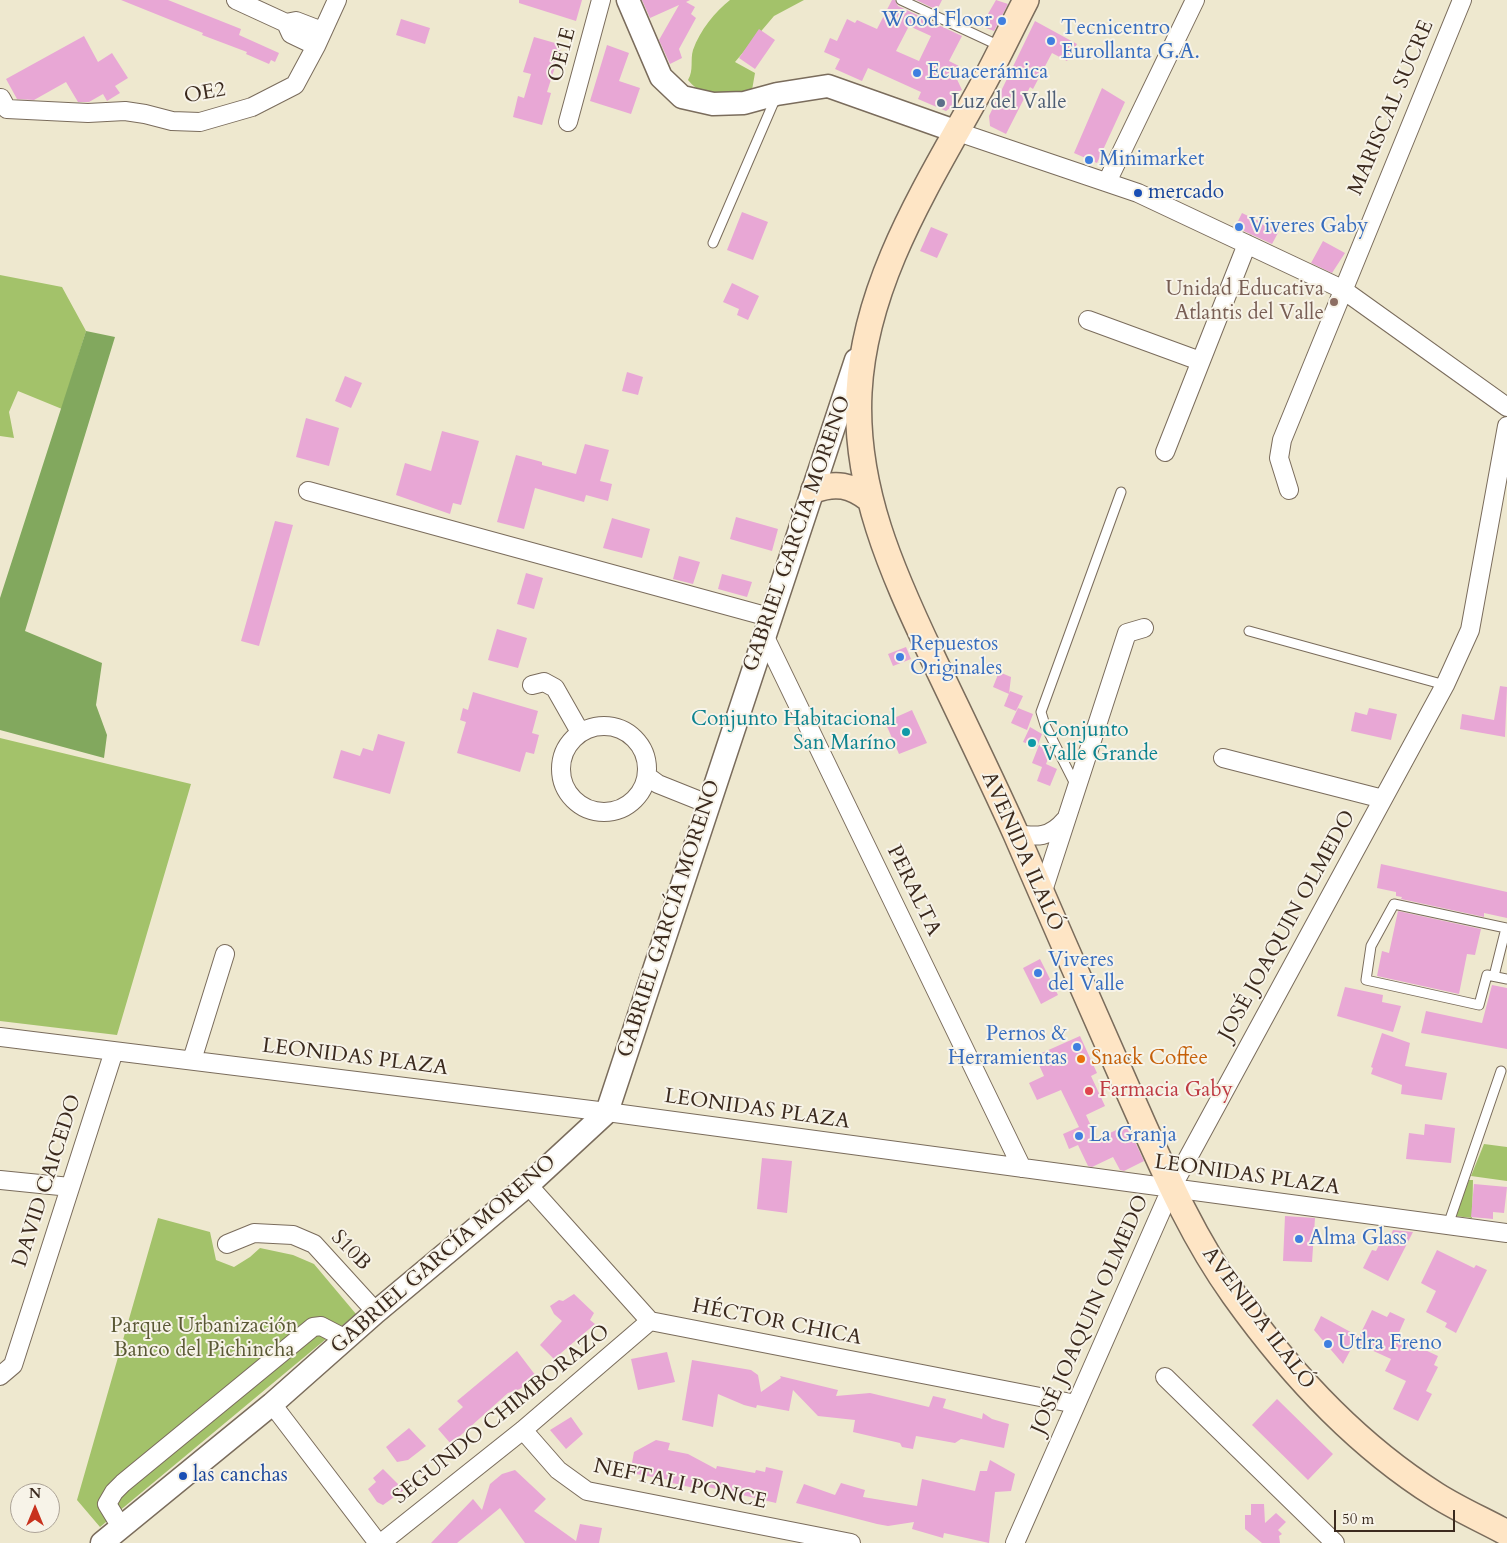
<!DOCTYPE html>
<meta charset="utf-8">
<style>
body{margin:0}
#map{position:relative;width:1507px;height:1543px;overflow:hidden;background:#eee8cf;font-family:Cardo,serif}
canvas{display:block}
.north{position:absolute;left:10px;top:1483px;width:50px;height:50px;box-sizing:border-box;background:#f7f3e8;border:1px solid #aca397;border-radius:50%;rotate:0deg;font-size:14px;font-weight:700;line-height:20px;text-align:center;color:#3b2a1e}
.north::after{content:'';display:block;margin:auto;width:18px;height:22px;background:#c8321e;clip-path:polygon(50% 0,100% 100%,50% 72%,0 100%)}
.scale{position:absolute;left:1334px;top:1510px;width:121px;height:22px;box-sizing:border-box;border:2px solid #3b2a1e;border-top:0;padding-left:6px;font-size:15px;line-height:18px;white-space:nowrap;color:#3b2a1e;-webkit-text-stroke:4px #f7f3e8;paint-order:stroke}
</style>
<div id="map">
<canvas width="1507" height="1543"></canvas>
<div class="north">N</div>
<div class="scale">50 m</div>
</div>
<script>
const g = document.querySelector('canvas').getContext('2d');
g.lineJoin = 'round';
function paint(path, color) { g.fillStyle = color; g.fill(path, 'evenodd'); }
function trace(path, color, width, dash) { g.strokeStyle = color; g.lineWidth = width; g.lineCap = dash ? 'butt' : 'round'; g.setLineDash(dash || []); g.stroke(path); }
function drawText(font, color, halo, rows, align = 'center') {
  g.font = font + ' Cardo,serif'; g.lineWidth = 4; g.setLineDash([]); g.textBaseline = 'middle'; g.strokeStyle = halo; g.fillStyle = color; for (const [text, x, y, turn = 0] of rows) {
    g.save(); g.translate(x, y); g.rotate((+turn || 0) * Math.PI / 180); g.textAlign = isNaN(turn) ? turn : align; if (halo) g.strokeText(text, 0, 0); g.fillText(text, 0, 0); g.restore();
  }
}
const green = new Path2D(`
 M730,0H804L774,16L735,62L755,73L752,90C727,95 706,102 688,80C694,70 690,60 693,50C700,30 715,12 730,0Z
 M0,275L62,287L86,331L62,409L18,391L9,412L14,438L0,436Z
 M0,738L191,784L117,1035L0,1021Z
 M1484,1144L1507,1147V1181L1471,1176Z
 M1469,1180H1473L1472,1218L1455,1216Z
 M158,1218L210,1232L216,1260L234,1267L250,1257L260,1248L293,1255L314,1264L356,1314L100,1527L77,1500Z`);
const forest = new Path2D(`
 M86,331L115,337L25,631L102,663L96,705L107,735L104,758L0,730V598Z`);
const building = new Path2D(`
 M121,0H168L241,29L239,35L279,53L275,62L271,60L269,64L246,54L247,52L202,35L203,33Z
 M519,0H582L576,21L519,3Z
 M642,0H690L686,2L695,7L691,14L696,18L679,49L682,58L670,64L659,40L679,5L650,18Z
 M892,0H895L898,6L962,36L949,61L959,66L955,75L962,90L954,93V105L946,111L918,99L921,92L868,68L862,81L835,69L840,59L824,52L830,38L837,41L847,19L855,23L857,20L877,29ZM909,26L931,36L919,61L896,51Z
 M916,0H942L937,10Z
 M996,0L1008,4L994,31L981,26Z
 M401,19L430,28L425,44L396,35Z
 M1035,21L1077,44L1067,61L1052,53L1033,89L1030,87L1006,134L990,126L989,116Z
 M759,29L775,40L755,69L739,58Z
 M84,36L98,62L112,53L128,78L115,86L120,93L107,101L103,94L89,102H78L66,82L34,100L17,99L6,79Z
 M534,37L562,45L547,92L551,93L542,125L513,117L518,96L524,98L531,74L523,72Z
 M607,45L629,53L619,81L640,88L631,114L590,101Z
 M1102,88L1125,102L1097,163L1074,153Z
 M742,212L768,222L753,260L727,250Z
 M1242,213L1279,231L1272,244L1235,227Z
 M931,227L948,234L937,258L920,251Z
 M1323,241L1345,253L1332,273L1311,263Z
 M732,283L759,296L748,320L737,315L739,309L723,302Z
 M627,372L643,377L638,395L622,391Z
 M345,376L362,383L351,408L335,401Z
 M306,418L339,428L329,466L296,457Z
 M442,431L479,441L461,505L453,503L450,514L396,495L405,463L431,471Z
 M585,444L609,450L600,481L612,484L608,501L586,495L584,502L535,488L524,529L497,522L516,455L542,462V465L576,474Z
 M736,517L778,529L772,551L730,539Z
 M612,518L650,529L642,558L603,548Z
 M275,521L293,525L259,646L241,641Z
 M679,556L700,562L693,584L673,579Z
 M526,573L543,578L534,609L517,604Z
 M722,574L752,582L747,597L718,589Z
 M497,629L527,638L518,668L488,660Z
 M906,647L911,659L893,666L888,654Z
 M999,672L1011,677L1009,694L993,687Z
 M1500,686L1507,687L1505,737L1460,729L1462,714L1494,720Z
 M1010,691L1023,696L1016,711L1004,706Z
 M473,692L538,711L532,733L539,735L534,754L526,752L520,772L457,753L466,722L460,720L463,708L468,710Z
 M1018,708L1033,714L1027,730L1011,723Z
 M1369,708L1397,714L1391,740L1351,731L1355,712L1367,715Z
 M912,710L927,743L899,754L885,722Z
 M1030,727L1042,734L1037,747L1023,742Z
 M378,734L405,742L390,794L333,778L341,750L360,756L363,748L373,751Z
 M1039,745L1050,749L1051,751L1046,764L1057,769L1050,786L1037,781L1042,767L1032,763Z
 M1381,864L1507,892V918L1484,913V917L1401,899L1402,897L1396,896V892L1377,888Z
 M1398,911L1481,929L1475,955L1467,954L1459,994L1377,976L1382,951L1389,953Z
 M1040,959L1058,995L1041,1004L1023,968Z
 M1492,985L1507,988V1049L1421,1033L1426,1011L1482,1023Z
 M1345,987L1383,995L1382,1002L1401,1006L1393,1032L1337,1016Z
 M1382,1033L1410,1043L1405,1066L1447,1073L1442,1100L1401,1094L1402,1085L1371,1074L1373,1068L1371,1067Z
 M1080,1036L1097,1073L1091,1076L1105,1106L1086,1115L1097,1139L1127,1125L1144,1161L1124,1171L1120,1170L1113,1157L1092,1167L1088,1166L1078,1145L1069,1149L1063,1134L1079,1127L1061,1090L1037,1100L1029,1083L1044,1076L1035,1056Z
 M1425,1124L1455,1128L1451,1163L1406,1159L1409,1133L1424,1135Z
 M762,1158L792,1161L787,1213L757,1209Z
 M1474,1184L1507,1187L1504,1213L1493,1212V1219L1471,1217Z
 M1285,1216L1315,1218L1312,1262L1283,1261Z
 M1393,1230L1413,1232L1388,1281L1363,1268L1372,1250L1376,1251L1383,1237L1389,1240Z
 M1437,1250L1474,1268L1476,1265L1487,1270L1456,1333L1445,1327L1447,1323L1426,1312L1436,1291L1421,1283Z
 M574,1294L594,1313L590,1320L595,1324L554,1359L540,1345L562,1321L554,1314L550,1306L559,1300L563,1301Z
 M1372,1310L1387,1317L1390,1312L1405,1319L1397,1337L1438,1356L1434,1365L1438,1367L1426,1391L1432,1394L1418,1421L1393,1409L1406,1381L1385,1371L1391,1359L1356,1343Z
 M1321,1316L1358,1336L1343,1364L1314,1330Z
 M517,1351L536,1376L520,1389L508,1393L451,1444L438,1429L463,1407L457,1401Z
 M667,1352L675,1382L638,1390L631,1359Z
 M692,1360L751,1370L758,1375L761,1392L781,1378L780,1376L838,1390L836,1396L870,1393L929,1407L933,1396L946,1399L943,1408L982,1419L983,1413L992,1419L1009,1424L1004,1448L961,1439L955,1443L916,1436L913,1449L902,1447L900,1443L853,1432L855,1420L818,1416L793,1390L789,1411L757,1405L756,1408L744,1405L718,1394L713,1427L682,1420Z
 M1277,1399L1333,1454L1308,1480L1252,1425Z
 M571,1417L583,1434L566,1449L550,1430Z
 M409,1428L426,1446L408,1460L397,1462L386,1447Z
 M656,1440L670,1443L668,1450L688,1454L716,1469L717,1466L755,1473L756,1470L765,1472L766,1467L783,1471L776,1503L695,1484L694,1488L672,1483L670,1480L630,1473L634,1452Z
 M990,1460L1015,1474L1011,1491L995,1492L989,1543L944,1533L943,1538L912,1529L914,1522L888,1526L877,1524L796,1503L804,1484L835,1495L841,1483L865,1490L863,1497L917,1506L922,1479L975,1491L980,1471H987Z
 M383,1469L404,1490L383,1505L377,1502L368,1489L376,1482L373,1478Z
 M515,1470L546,1499L534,1511L576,1541L580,1524L602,1528L599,1543H525L500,1508L457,1543H431L473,1499L482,1510L490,1484L502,1474Z
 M1251,1504H1264L1265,1523L1276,1513L1286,1522L1278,1530L1282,1534L1279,1536L1280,1543H1262L1245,1529V1515H1251Z`);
const service = new Path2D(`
 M901,0L1002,47
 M713,243L776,97
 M1249,631L1445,685
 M1076,786L1045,725L1041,712L1121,492
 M1494,976L1506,928L1394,904L1371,946L1366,980L1479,1005L1487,975L1507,979
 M1448,1225L1501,1071`);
const minor = new Path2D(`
 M236,0L286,23L296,21L322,31
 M286,23L291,34L316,46
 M1,98L7,109L88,113L125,111L145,114L172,121L200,122L252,107L295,85L316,46L337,0
 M568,122L601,0
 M955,131L1138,193L1342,289L1507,407
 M1107,182L1195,0
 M1088,320L1200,361
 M1165,452L1247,244
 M1289,490L1279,458L1282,440L1462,0
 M308,491L769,617
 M764,635L1022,1168
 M532,685L544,682L555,688L580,732
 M561 769a43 43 0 1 1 86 0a43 43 0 1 1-86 0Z
 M1223,758L1383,799
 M647,776L658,784L708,804
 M1016,834C1037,837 1050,838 1065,820
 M1041,897L1127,633L1144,628
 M0,1037L607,1112L1507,1233
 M192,1060L225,954
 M0,1180L70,1187
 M528,1185L650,1321L1076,1404
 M227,1244L254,1233L293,1235L314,1244L376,1312
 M0,1376L13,1365L114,1051
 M1165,1377L1335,1543
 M272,1404L378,1543
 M523,1430L558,1470L587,1491L851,1543
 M121,1527L107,1504L114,1492L123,1483L313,1327L321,1326L346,1339
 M381,1543L523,1430L650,1321
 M1015,1543L1171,1189L1445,685L1470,630L1507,426`);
const tertiary = new Path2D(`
 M628,0L661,77L682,97L713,104L744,103L777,94L828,86L955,131
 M102,1543L272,1404L376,1312L528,1185L607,1112L856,360`);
const secondary = new Path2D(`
 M1026,0C1011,29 997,59 981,88C929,183 865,280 859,392C854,487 892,572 932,656C960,715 989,774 1016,834C1054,922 1092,1009 1131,1097C1162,1166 1189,1232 1234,1295C1289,1372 1355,1444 1436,1495C1458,1509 1483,1520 1507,1533
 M814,490C836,482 851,485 869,499`);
const markers = [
 [1002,21,5,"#3f7fe0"],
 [1051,41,5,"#3f7fe0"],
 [917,73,5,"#3f7fe0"],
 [941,103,5,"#5c6f8a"],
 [1089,160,5,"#3f7fe0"],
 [1138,193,5,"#1a4fb4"],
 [1239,227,5,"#3f7fe0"],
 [1334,302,5,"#8d6e63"],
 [900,657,5,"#3f7fe0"],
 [906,732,5,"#0f9aa8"],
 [1032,743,5,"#0f9aa8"],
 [1038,973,5,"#3f7fe0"],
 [1077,1047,5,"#3f7fe0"],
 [1081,1059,5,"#e8710a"],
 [1089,1091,5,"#e0444e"],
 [1079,1136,5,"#3f7fe0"],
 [1299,1239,5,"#3f7fe0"],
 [1328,1344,5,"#3f7fe0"],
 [183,1476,5,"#1a4fb4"]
];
const shopNames = [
 ["Wood Floor",992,21,"right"],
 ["Tecnicentro",1061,29],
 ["Eurollanta G.A.",1061,53],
 ["Ecuacerámica",927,73],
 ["Minimarket",1099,160],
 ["Viveres Gaby",1249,227],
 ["Repuestos",910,645],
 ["Originales",910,669],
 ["Viveres",1048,961],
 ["del Valle",1048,985],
 ["Pernos &",1067,1035,"right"],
 ["Herramientas",1067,1059,"right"],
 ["La Granja",1089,1136],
 ["Alma Glass",1309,1239],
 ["Utlra Freno",1338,1344]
];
const streetNames = [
 ["OE1E",563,55,-75],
 ["OE2",205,94,-10],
 ["MARISCAL SUCRE",1392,108,-67],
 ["GABRIEL GARCÍA MORENO",798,534,-71],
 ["AVENIDA ILALÓ",1021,851,66],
 ["PERALTA",913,891,64],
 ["GABRIEL GARCÍA MORENO",670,919,-72],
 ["JOSÉ JOAQUIN OLMEDO",1288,926,-61],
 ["LEONIDAS PLAZA",355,1058,7],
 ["LEONIDAS PLAZA",757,1110,8],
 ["LEONIDAS PLAZA",1247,1176,8],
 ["DAVID CAICEDO",48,1181,-72],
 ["S10B",350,1251,46],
 ["GABRIEL GARCÍA MORENO",444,1255,-41],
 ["JOSÉ JOAQUIN OLMEDO",1091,1315,-66],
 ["AVENIDA ILALÓ",1257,1318,53],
 ["HÉCTOR CHICA",777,1323,11],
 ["SEGUNDO CHIMBORAZO",502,1415,-39],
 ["NEFTALI PONCE",680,1485,12]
];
const serviceNames = [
 ["Luz del Valle",951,103]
];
const transitNames = [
 ["mercado",1148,193],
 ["las canchas",193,1476]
];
const educationNames = [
 ["Unidad Educativa",1324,290],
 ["Atlantis del Valle",1324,314]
];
const cultureNames = [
 ["Conjunto Habitacional",896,720],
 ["San Maríno",896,744],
 ["Conjunto",1042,731,"left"],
 ["Valle Grande",1042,755,"left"]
];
const foodNames = [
 ["Snack Coffee",1091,1059]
];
const healthNames = [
 ["Farmacia Gaby",1099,1091]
];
const parkNames = [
 ["Parque Urbanización",204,1327],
 ["Banco del Pichincha",204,1351]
];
paint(green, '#a3c26a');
paint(forest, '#82a85e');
paint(building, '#e8a7d5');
trace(service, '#7a6c5c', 11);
trace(minor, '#7a6c5c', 20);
trace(tertiary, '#7a6c5c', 25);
trace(secondary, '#7a6c5c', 28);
trace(service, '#fff', 9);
trace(minor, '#fff', 18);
trace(tertiary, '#fff', 22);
trace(secondary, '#fee5c5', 25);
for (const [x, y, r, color] of markers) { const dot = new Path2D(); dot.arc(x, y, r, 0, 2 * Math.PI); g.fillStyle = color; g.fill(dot); trace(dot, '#f7f3e8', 2); }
drawText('21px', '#366cbe', '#f7f3e8', shopNames, 'left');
drawText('21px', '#3b2a1e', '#f7f3e8', streetNames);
drawText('21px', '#4e5e75', '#f7f3e8', serviceNames, 'left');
drawText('21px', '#164399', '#f7f3e8', transitNames, 'left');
drawText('21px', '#785e54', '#f7f3e8', educationNames, 'right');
drawText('21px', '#0d838f', '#f7f3e8', cultureNames, 'right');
drawText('21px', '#c56008', '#f7f3e8', foodNames, 'left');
drawText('21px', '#be3a42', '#f7f3e8', healthNames, 'left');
drawText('21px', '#5a5835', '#f7f3e8', parkNames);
</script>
